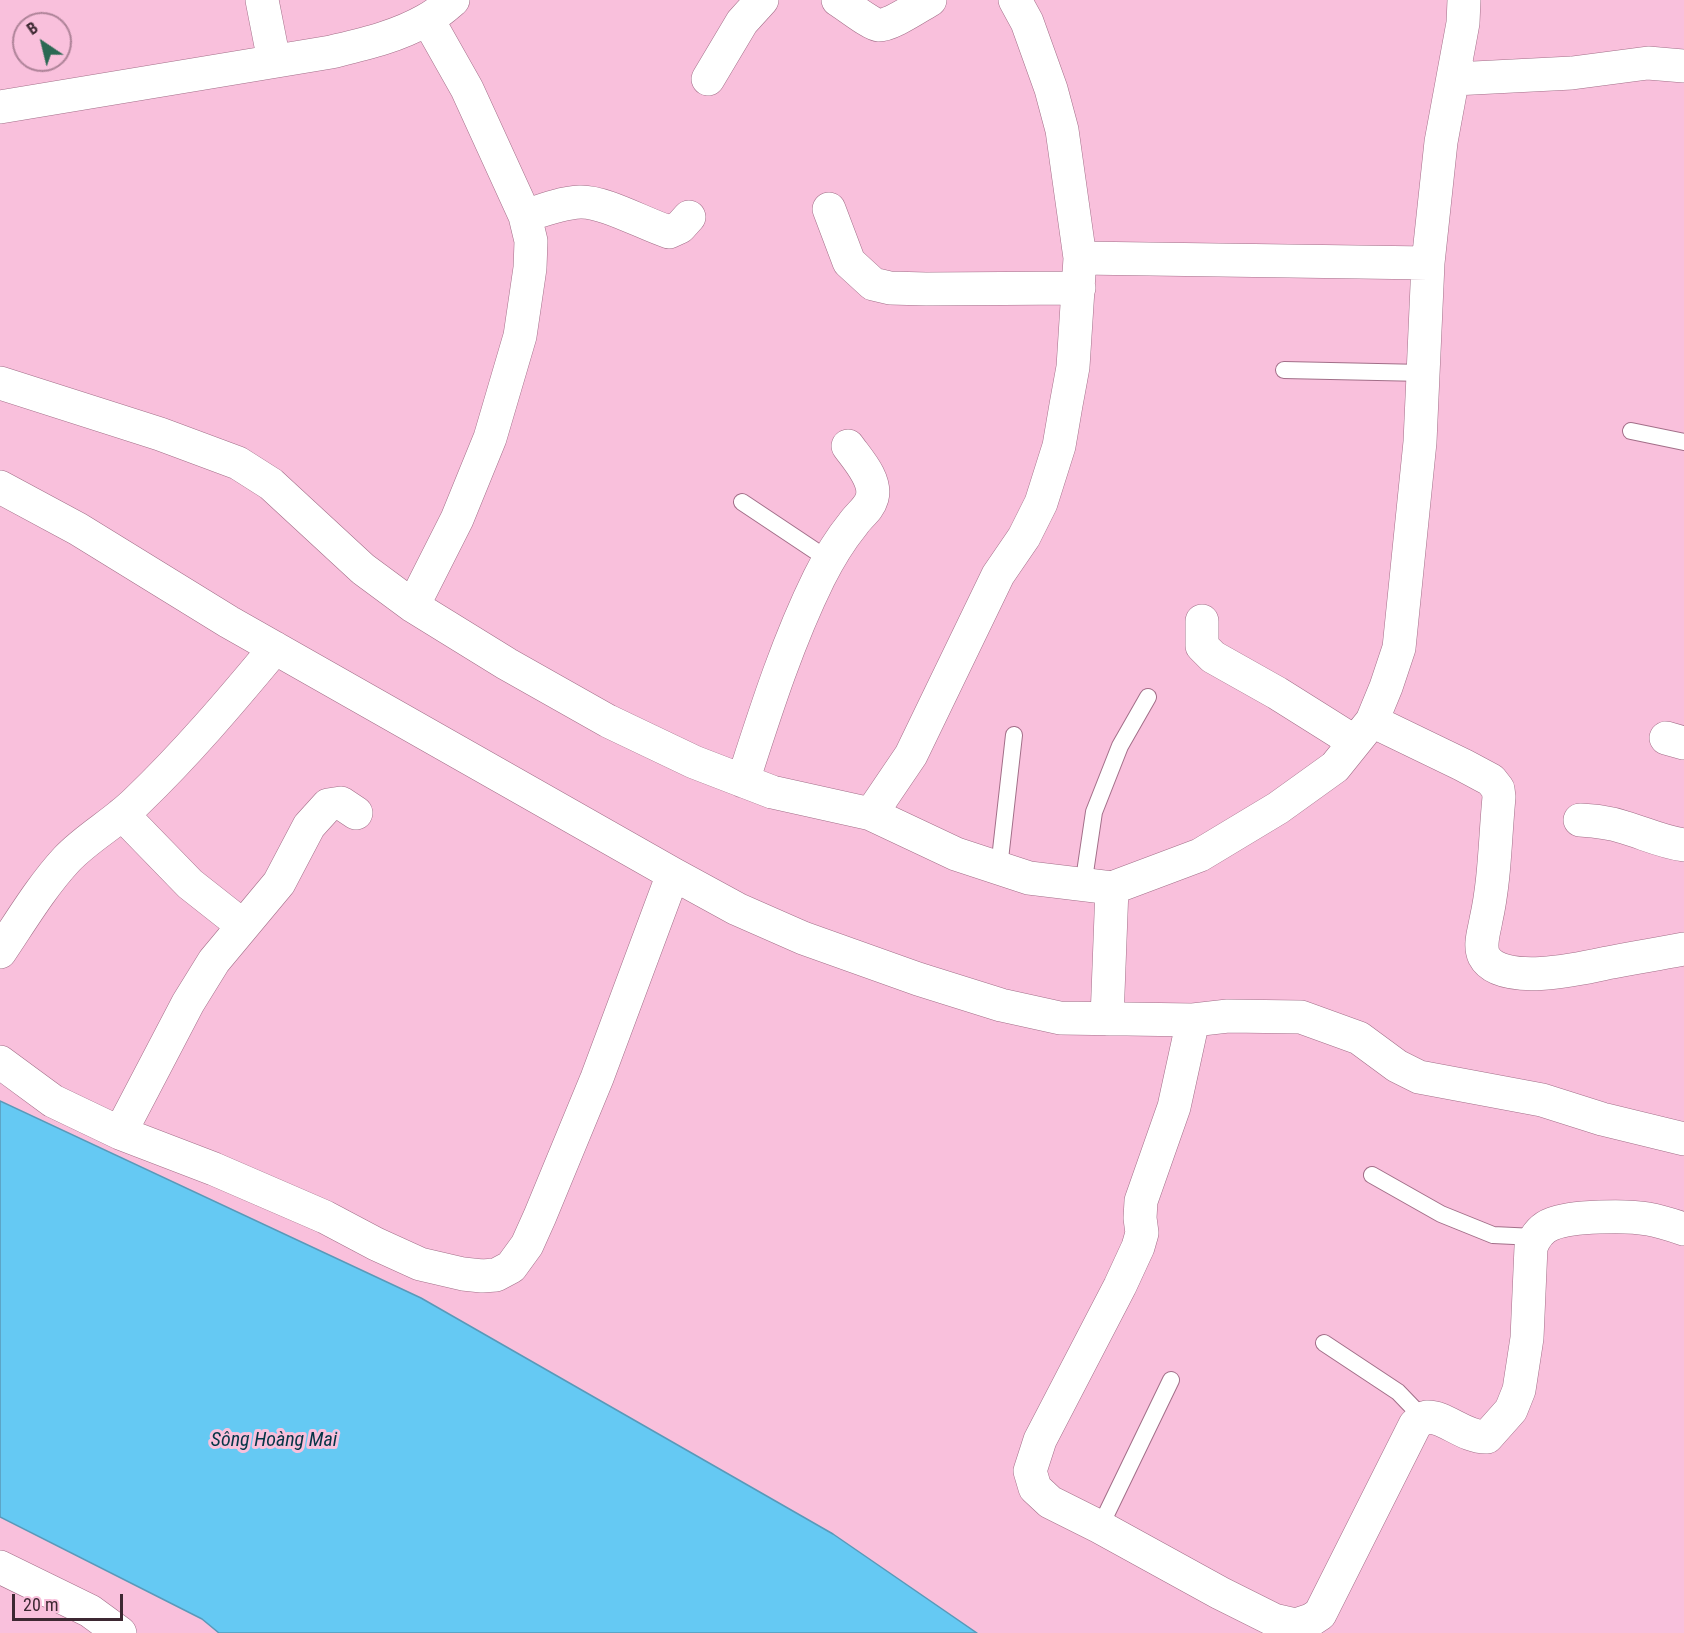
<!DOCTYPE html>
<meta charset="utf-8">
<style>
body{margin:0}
#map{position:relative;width:1684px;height:1633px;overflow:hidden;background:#f9c0dc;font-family:"Roboto Condensed",sans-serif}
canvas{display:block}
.north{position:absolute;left:12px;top:12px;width:60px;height:60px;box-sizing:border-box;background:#f9c0dc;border:2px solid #ae8398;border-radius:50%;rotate:325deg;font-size:16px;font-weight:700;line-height:24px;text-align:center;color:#3d2832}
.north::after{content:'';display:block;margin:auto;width:21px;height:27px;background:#2b6853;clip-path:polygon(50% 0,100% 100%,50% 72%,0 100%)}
.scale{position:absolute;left:12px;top:1594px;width:111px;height:27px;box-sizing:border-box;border:3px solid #3d2832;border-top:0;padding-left:8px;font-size:18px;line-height:21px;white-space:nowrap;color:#3d2832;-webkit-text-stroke:4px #f9c0dc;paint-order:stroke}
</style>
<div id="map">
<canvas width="1684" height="1633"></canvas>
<div class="north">B</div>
<div class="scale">20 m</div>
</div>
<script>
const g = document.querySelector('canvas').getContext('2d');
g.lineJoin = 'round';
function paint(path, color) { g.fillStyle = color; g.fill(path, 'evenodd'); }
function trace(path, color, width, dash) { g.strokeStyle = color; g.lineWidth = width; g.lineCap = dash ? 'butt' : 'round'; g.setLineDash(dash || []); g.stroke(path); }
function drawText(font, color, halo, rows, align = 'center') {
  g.font = font + ' "Roboto Condensed",sans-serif'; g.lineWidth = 6; g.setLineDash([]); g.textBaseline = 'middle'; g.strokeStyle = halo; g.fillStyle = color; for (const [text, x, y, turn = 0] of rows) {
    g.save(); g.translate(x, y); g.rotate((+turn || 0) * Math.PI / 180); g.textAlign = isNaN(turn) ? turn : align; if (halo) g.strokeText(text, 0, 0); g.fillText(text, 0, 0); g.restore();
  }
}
const water = new Path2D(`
 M0,1101L421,1298L833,1534L977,1633H219L202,1619L0,1517Z`);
const lane = new Path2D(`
 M1284,370L1424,373
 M1631,431L1684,442
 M742,502L829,560
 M999,868L1014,735
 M1083,886L1094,812L1120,746L1148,697
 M1372,1175L1441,1214L1493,1235L1535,1237
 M1324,1343L1398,1392L1423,1418
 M1100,1527L1171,1380`);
const street = new Path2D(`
 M262,0L274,61
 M838,0C845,4 872,25 878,25C890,26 919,6 930,0
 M708,79L742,22L762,0
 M1454,79L1572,73L1648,63L1684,66
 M0,107L331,52C364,44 396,37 426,20C436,15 445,7 453,0
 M829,209L849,262L873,284L890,288L926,289L1079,288
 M525,216C543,210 561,203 580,202C604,201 644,224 669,232L680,227L689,217
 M1080,258L1428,263
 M0,383L160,434L238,463L271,484L363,569L413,606L507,664L608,721L694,762L772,792L871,814L956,854L1029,878L1112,888L1200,855L1278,808L1335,767L1372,721L1386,687L1399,648L1420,442L1428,263L1441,142L1463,23L1464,0
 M0,487L78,529L229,622L673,874L737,909L803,938L918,979L1001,1005L1060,1018L1193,1020L1228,1016L1301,1017L1359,1038L1397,1066L1419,1077L1542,1100L1602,1119L1684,1139
 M413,606L457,519L490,438L520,336L530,268L531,241L525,216L467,89L428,20
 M1202,621V646L1213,657L1277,693L1355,742
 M1372,721L1463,765L1491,780L1498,789L1499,797C1495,838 1495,880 1486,920C1484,932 1479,945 1484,956C1500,987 1580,969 1607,963C1632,958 1658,954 1684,949
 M1666,738L1684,743
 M743,781C765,713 787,643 819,578C828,560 840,540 853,524C859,515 869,509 872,498C877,480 858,460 848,446
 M122,814L190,884L242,925
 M871,814L911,755L998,575L1024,537L1041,503L1059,446L1066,405L1073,367L1080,258L1062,130L1051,89L1027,22L1015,0
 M1580,820C1595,821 1609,822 1623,827C1644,833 1662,842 1684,845
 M0,952C21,921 41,887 67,859C88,837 115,823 137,801C186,754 231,701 275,648
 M1107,1019L1112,888
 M1193,1020L1174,1107L1141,1201L1140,1218L1142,1233L1138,1247L1120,1286L1040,1440L1030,1471L1035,1488L1050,1502L1100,1527L1220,1593L1274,1620L1296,1625L1311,1620L1320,1614L1415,1425C1418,1422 1422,1418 1427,1417C1445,1416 1465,1438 1487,1437L1511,1410L1519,1390L1527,1338L1531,1247C1535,1237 1541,1228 1552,1224C1571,1216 1627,1215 1648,1219C1660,1221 1672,1225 1684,1229
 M0,1062L53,1101L120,1133L214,1169L325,1217L376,1244L420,1264L463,1274L482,1276L496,1275L511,1267L527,1245L540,1216L597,1078L673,874
 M120,1133L188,1003L214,961L279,883L309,826L328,805L341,803L356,813
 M0,1567L90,1611L120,1633`);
const waterNames = [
 ["Sông Hoàng Mai",274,1441]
];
paint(water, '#65c9f3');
trace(water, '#5999b9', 1.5);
trace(lane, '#a26e88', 18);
trace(street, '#a26e88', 34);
trace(lane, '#fff', 16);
trace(street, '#fff', 33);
drawText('italic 20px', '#053546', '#f9c0dc', waterNames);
</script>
